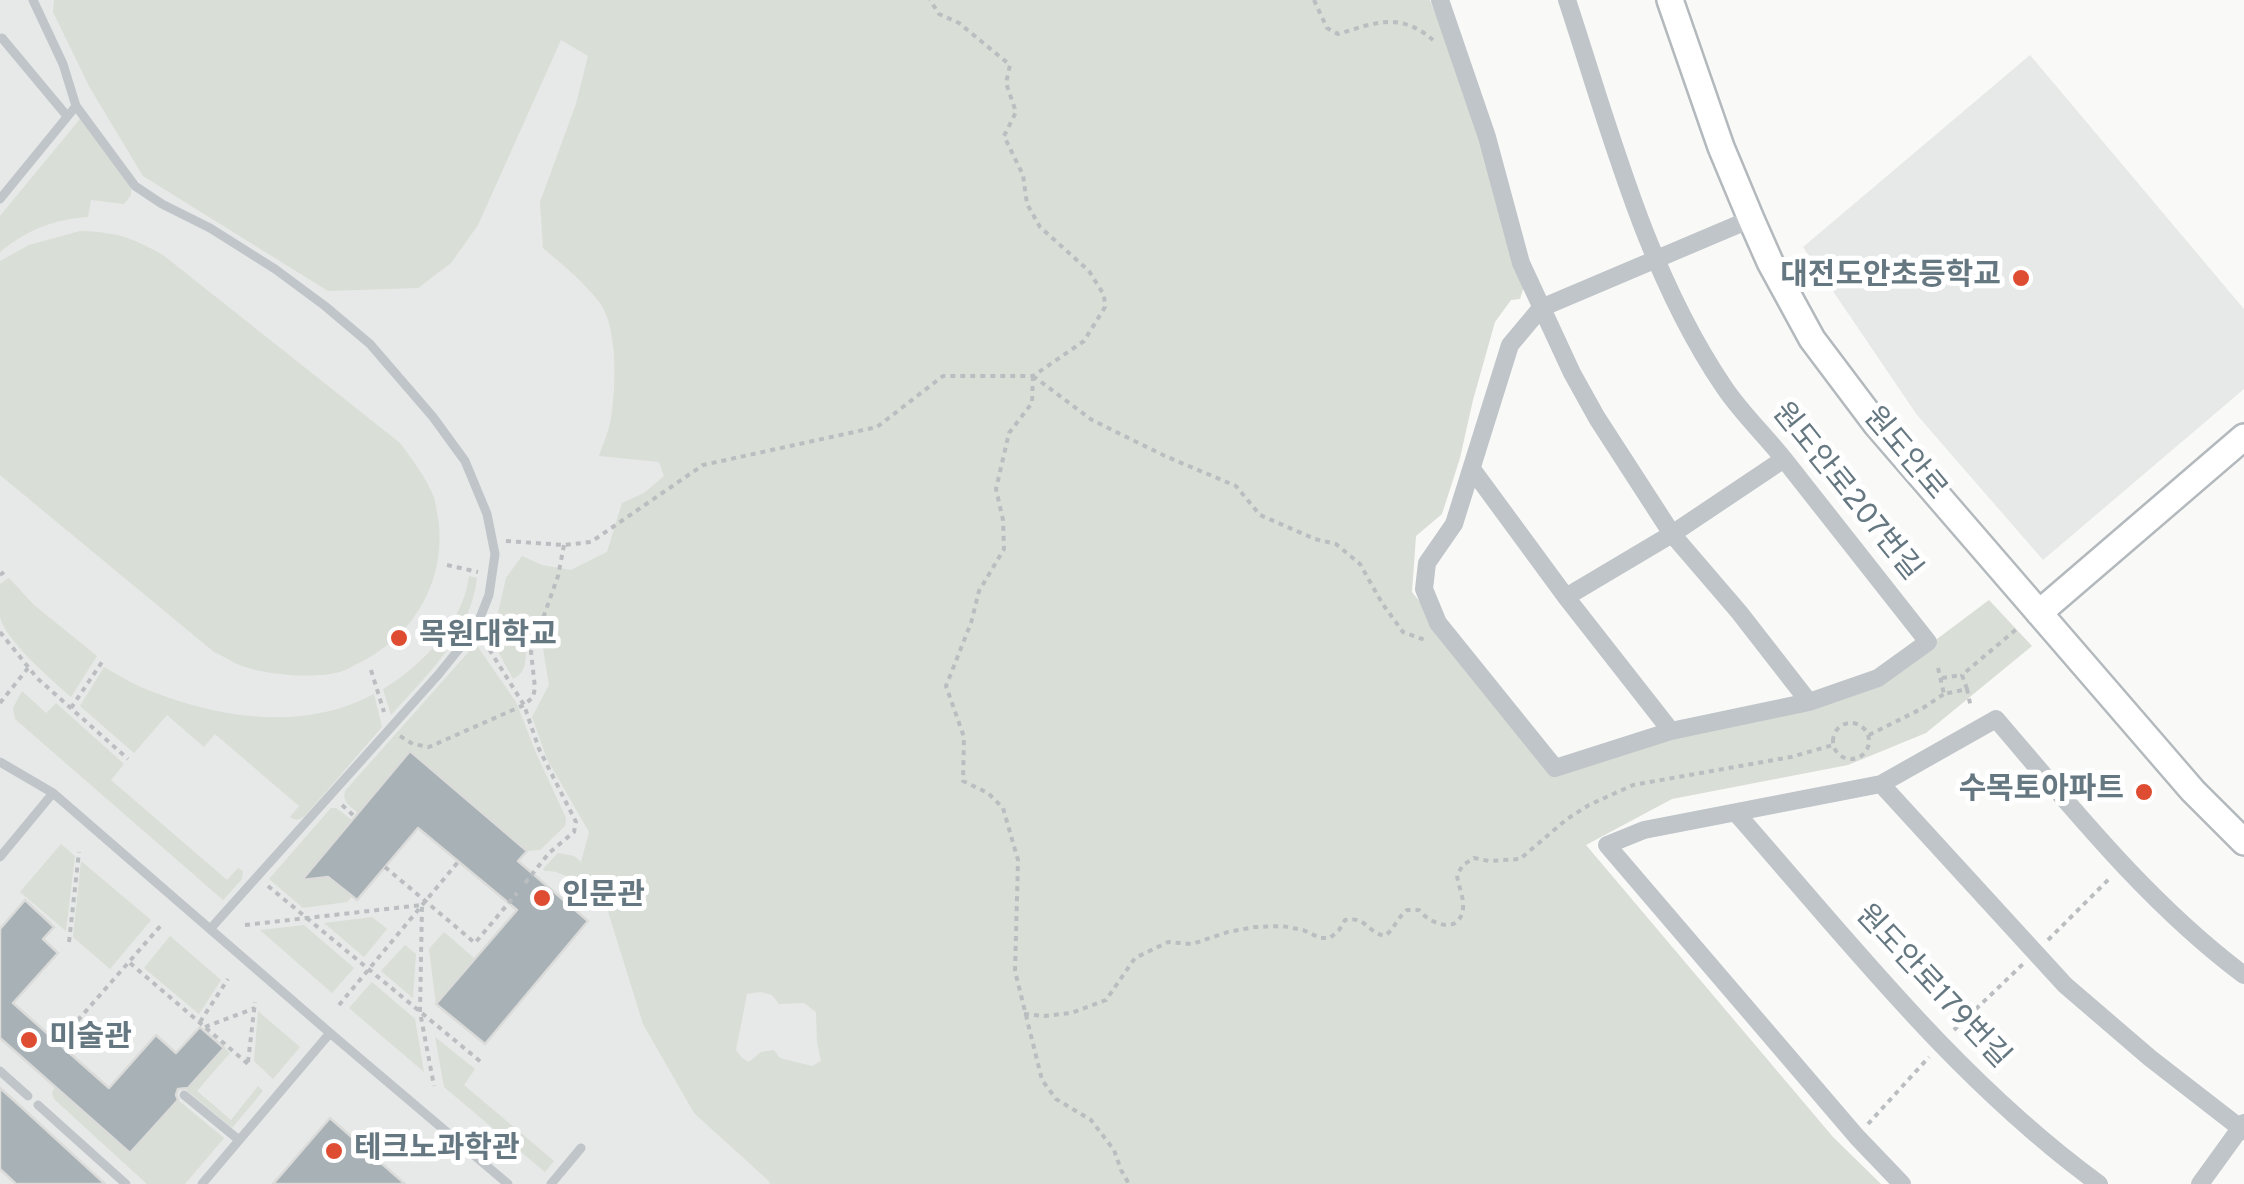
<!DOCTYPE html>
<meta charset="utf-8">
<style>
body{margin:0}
canvas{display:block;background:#f9f9f7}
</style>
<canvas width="2244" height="1184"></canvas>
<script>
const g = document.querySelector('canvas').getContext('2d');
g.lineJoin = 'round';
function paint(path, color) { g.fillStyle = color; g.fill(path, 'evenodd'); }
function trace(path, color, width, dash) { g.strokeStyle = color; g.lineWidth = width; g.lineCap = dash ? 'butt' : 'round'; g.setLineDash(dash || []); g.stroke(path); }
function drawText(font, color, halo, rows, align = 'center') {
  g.font = font + ' Overpass,"Noto Sans KR",sans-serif'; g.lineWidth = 10; g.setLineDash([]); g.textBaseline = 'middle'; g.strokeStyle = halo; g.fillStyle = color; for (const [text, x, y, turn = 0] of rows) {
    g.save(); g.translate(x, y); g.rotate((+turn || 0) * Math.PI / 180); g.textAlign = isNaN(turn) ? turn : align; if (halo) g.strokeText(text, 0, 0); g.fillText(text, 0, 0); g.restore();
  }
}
const built = new Path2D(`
 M0,0H570L991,1184H0Z
 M2030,55L2244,309V389L2043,560L1917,415L1803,247Z`);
const green = new Path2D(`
 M54,0H1430L1477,122L1526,280L1520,299L1511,300L1495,322L1473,400L1460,458L1442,514L1416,536L1412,592L1557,771L1881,681L1989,600L2032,646L1926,733L1848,765L1672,799L1586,845L1833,1137L1881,1184H769L770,1182L694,1113L643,1024L606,905L587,881C567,880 562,870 545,871L543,869L558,853L574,856L581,862L589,832L547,759L532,717L549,685L542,642L533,640L527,644C524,659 529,671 513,679L494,644L490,631L498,613L506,578L522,556L542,565L571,570L607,552L622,503L644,493L664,476L659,462L599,456C603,444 609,431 611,418C616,388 618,328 600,303C584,282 563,265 543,248L540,202L576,104L588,56L561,40L478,225L451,263L418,288L328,291L143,176L90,88L53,12ZM760,992L772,995L779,1004L804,1003L816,1012L817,1041L821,1061L812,1066L780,1058L774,1050L761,1052L749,1062L742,1058L736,1050L747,994Z
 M80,119L131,188V195L124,204L91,200L88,217C54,219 27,230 0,252V216Z
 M80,231C116,232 131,237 163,255L400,443C412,459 425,476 433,495C436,502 436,510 438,517C447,578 416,634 361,662C354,665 347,670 340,672C315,679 266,675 242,666C232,662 223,656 214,652L0,475V261L29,245Z
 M469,576L477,578C470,635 428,674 391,715L383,689C422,666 464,622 469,576Z
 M9,578L34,605L97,656L71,697C53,681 5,640 0,617C0,607 0,594 0,584Z
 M473,647H478L516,702L536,753L566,818L565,826L540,850L527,851L410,752L358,813C350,806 342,802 345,791Z
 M104,667C120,676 136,686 153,692C222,719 306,731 374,694L382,727L305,816C300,819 296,822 290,817L299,806L215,734L204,747L167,715L134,753L80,706Z
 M22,691L46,713L56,703L124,764L111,780L227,880L238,868L243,871L242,879L223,900L15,719L13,708Z
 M331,808H336L352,820L303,879L328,877L352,896L347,902L303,908L269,879Z
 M61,844L75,856L66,931L20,892Z
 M81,861L151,920L110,969L73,937Z
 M372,917L387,929L364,957L324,923Z
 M304,925L354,968L332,993L260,930Z
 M444,932L474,958L436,1005L429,949Z
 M170,936L221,980L199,1014L144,968Z
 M405,945L416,954L413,998L381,971Z
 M372,982L415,1019L424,1072L349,1008Z
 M258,1011L300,1047L273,1079L254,1061Z
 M435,1037L475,1069L464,1085L554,1161L545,1172L444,1087Z
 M224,1048L230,1053L197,1091L231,1120L258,1086L263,1091L232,1128L186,1090Z
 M55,1087L130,1153L178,1100L224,1138L185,1184H147L54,1099L52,1093Z`);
const building = new Path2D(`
 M410,751L527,851L518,861L588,921L485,1044L436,1004L517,910L418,828L357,900L328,877L302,880Z
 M25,900L54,927L43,939L58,953L13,1003L109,1088L156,1035L176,1053L200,1027L224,1048L188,1088L178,1089L176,1095L178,1100L130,1153L0,1038V929Z
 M0,1088L19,1105L105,1184H16L0,1169Z
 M330,1118L405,1184H273Z`);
const path = new Path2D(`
 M1314,0L1327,28L1338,34C1375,23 1399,11 1433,40
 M1033,376L1032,403L1009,433L996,489L1003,520L1004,549L979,591L971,623L946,686L964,737L963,781L988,793L1003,808L1018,860L1015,971L1042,1080L1056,1099L1091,1120L1114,1150L1121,1170L1129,1184
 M1033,376L1092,420L1165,456L1236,486L1260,515L1315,539L1336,544L1360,564L1382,603L1403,632L1425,640
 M506,541L564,545L591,542L703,465L877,427L943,376H1033L1084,341L1105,307L1104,295L1089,271L1040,227L1027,204L1023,175L1004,136L1016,112L1006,83L1010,65L959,23L939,14L930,0
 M447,565L478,572
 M0,575L4,572
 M0,632L37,678L128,759
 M484,641L524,705L539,749L576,822L574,832L549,853L525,883
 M1938,668L1944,694L1967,689L1971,708
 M371,670L384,712
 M1942,678L1962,675
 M1967,689L1962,675L2019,627
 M0,703L28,668
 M71,708L102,662
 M1833 741a18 18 0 1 1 36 0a18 18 0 1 1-36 0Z
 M1869,735L1923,708L1944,694
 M400,736L413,744L429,747L524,705L533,697L535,688L531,652L558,576L564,545
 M342,805L353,815
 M385,867L475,943L517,893
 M268,886L481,1062
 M245,925L422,905L420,1012L434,1086
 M2048,940L2109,879
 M69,942L79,852
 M130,963L248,1064
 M339,1005L458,862
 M1024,1014L1044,1016L1071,1013L1106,1000L1135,958L1168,942L1192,944L1228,932L1255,927L1282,926L1303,930L1320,938H1330L1339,930L1345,920C1367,916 1366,932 1385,936C1395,928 1397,918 1407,910H1419C1430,924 1460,936 1463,908C1464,896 1458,886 1457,875L1463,865L1474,858L1489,861L1520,859L1567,819L1589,805L1633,785L1791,757L1833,745
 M200,1022L228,979
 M205,1027L255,1008
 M1954,1030L2023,964
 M58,1043L163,923
 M248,1062L255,1002
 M1868,1124L1929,1057`);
const lane = new Path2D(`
 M33,0L63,64L76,106L135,186L162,204L210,228L275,269L325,306L370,344L433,417L465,461L487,514L495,554L489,595L476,628L438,675L211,928
 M2,38L67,116
 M0,199L76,106
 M0,762L53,793L330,1033L508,1184
 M0,857L53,793
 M0,1071L28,1096
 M184,1095L239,1140
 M38,1105L126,1184
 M202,1184L330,1033
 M551,1184L581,1148`);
const street = new Path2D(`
 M1440,0L1487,137L1521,263L1572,373L1597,418L1672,534L1739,612L1809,702
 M1567,0C1610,130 1646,272 1724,387C1742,414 1767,437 1787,463C1834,523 1881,583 1928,642L1878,678L1809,702L1671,731L1555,768L1438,623L1424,589L1427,563L1454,524L1510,345L1541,308L1751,219
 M1472,469L1566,597L1671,731
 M1566,597L1672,534L1784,459
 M1881,784L2065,985L2150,1058L2244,1131
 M1737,814C1851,944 1959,1082 2099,1184
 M1902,1184L1857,1137L1607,845L1644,830L1881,784L1996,719C2073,809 2149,904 2244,975
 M2200,1184L2244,1123`);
const secondary = new Path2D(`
 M1670,0L1721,147L1751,219L1770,262L1812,339L1876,424L2193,791L2244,842
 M2039,613L2244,437`);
const markers = [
 [2021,278,10,"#de4c32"],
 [399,638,10,"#de4c32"],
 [2144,792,10,"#de4c32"],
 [542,898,10,"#de4c32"],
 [29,1040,10,"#de4c32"],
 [334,1151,10,"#de4c32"]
];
const poiNames = [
 ["대전도안초등학교",2001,278,"right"],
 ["목원대학교",419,638],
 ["수목토아파트",2124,792,"right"],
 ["인문관",562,898],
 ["미술관",49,1040],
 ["테크노과학관",354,1151]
];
const streetNames = [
 ["원도안로",1903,455,50],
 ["원도안로207번길",1845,493,51],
 ["원도안로179번길",1931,988,47]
];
paint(built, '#e7e9e8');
paint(green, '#d9ded6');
paint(building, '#a7b1b6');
trace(building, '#dbdbd9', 2.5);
trace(secondary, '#b3b9bd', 30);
trace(path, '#bbbec1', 4, [5, 5]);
trace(lane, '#c0c5c9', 9);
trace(street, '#c0c5c9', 18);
trace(secondary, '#fff', 25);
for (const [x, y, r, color] of markers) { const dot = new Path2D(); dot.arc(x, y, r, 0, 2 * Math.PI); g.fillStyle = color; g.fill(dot); trace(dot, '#fff', 4); }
drawText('bold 30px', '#657781', '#fff', poiNames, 'left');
drawText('30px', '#657781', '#fff', streetNames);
</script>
